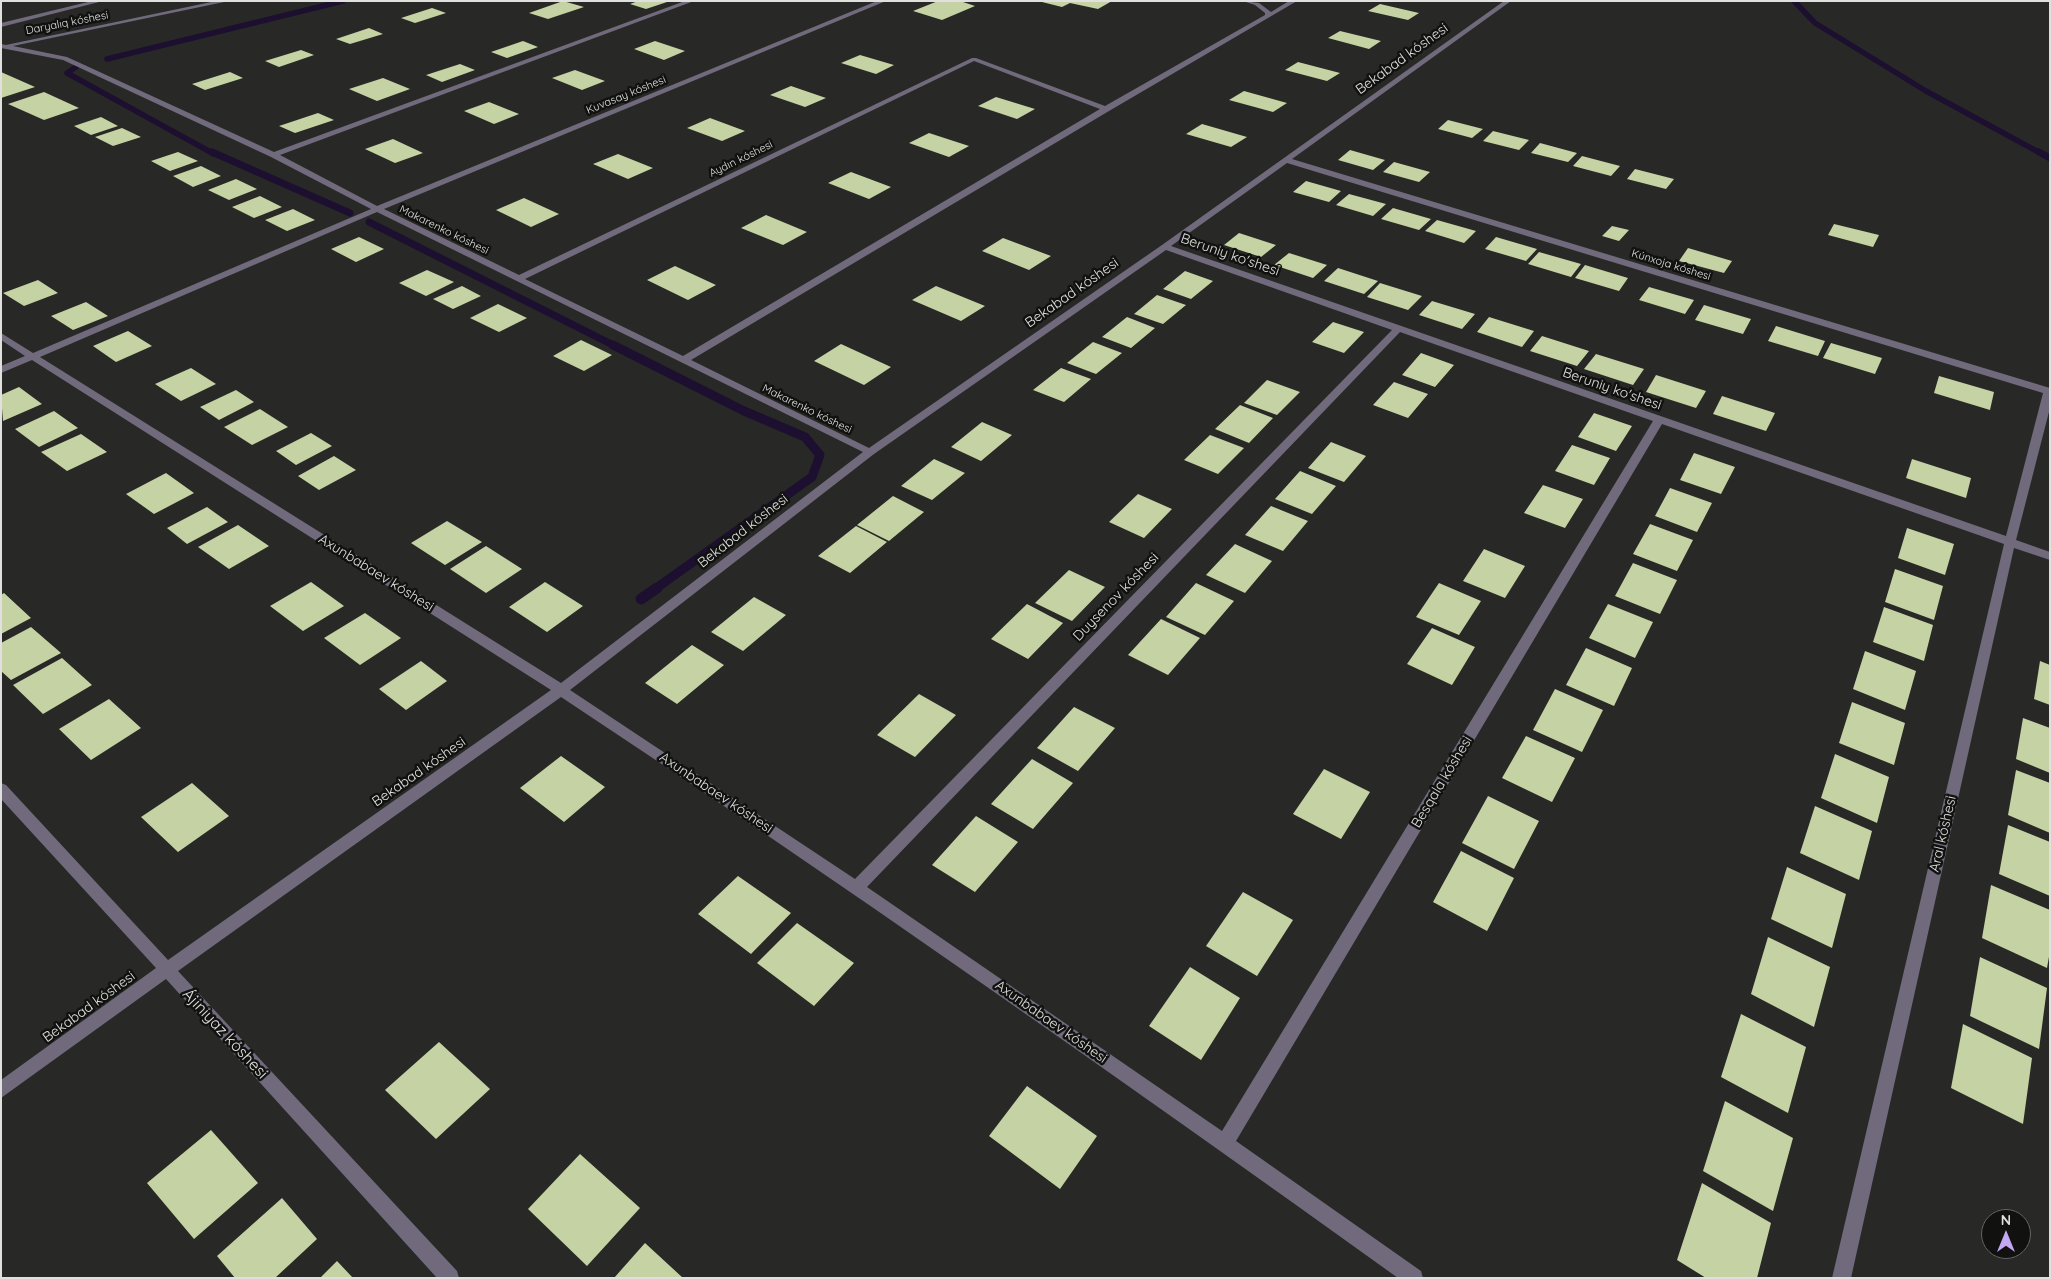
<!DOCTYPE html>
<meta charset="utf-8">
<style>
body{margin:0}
#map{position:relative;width:2051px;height:1279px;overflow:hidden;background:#282926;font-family:Quicksand,sans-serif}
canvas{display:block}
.frame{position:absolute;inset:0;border:2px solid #e0e1df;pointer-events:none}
.north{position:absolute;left:1981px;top:1209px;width:50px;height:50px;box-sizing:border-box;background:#111210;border:1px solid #646563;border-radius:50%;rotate:0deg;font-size:14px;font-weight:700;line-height:20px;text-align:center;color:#e0e1df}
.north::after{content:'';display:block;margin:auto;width:18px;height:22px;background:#c3a7f2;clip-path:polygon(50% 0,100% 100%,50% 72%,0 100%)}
</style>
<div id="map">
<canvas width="2051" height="1279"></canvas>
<div class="frame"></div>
<div class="north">N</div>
</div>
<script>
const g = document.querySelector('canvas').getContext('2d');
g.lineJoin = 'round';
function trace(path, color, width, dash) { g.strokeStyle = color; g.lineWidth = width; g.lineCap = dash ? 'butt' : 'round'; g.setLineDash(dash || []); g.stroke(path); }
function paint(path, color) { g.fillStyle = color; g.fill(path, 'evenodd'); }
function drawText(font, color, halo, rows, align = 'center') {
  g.font = font + ' Quicksand,sans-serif'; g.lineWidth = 5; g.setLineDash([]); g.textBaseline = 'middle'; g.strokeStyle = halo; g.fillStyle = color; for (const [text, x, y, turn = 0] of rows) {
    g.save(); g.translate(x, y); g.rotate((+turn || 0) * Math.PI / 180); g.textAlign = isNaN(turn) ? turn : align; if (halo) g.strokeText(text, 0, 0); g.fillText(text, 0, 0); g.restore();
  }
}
const streamFar3 = new Path2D(`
 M1794,1L1815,23L1926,91L2042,154
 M107,59L343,1
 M76,67L67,73L214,154`);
const streamFar2 = new Path2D(`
 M212,152L350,213
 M2039,152L2050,158
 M369,222L615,346`);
const streamFar1 = new Path2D(`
 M613,345L744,411L805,437L820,455L812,477L655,589`);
const stream = new Path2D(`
 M641,599L657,588`);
const building = new Path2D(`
 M563,1L584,7L548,19L529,13Z
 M638,1H667V2L646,9L630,4Z
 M938,1H960L975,6L942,20L913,11Z
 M1038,1H1112L1098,9L1070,3L1062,7Z
 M1380,4L1419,13L1408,20L1368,11Z
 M432,8L446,13L415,23L401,18Z
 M369,28L383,34L350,44L336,39Z
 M1340,31L1381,41L1369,49L1328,38Z
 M523,41L538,47L507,58L491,52Z
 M655,41L685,51L664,60L634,49Z
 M301,50L314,55L279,67L265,61Z
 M860,55L894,65L876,74L841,63Z
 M1298,62L1340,73L1327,81L1285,70Z
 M460,64L475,70L442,82L426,75Z
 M575,70L605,81L582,90L552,78Z
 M1,72L35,87L1,98Z
 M230,72L243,78L205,90L192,84Z
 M383,78L410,89L377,101L349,89Z
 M791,86L826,98L805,107L770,95Z
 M1244,91L1287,103L1273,112L1229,100Z
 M44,92L79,108L44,120L8,104Z
 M996,97L1035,109L1017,119L978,106Z
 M489,102L519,114L494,124L464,111Z
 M318,113L334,120L295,133L279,126Z
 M101,117L118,126L91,135L74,126Z
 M710,118L745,131L722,141L687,128Z
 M1448,120L1483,129L1472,138L1438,129Z
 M1202,124L1247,137L1231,147L1186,134Z
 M122,128L141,137L113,146L95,137Z
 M1493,131L1529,140L1519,150L1483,141Z
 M929,133L969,146L949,157L909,143Z
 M393,139L423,153L395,163L365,149Z
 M1540,143L1577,153L1568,162L1531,153Z
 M1350,150L1385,160L1373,170L1338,160Z
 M178,152L198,161L170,171L151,161Z
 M618,154L653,168L628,179L593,164Z
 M1582,156L1620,166L1611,176L1573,166Z
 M1394,162L1430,172L1419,182L1383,172Z
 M201,166L221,176L193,187L173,176Z
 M1635,169L1674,179L1666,189L1627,179Z
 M851,172L891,187L869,199L828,183Z
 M236,179L257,189L229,200L208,190Z
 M1306,181L1341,191L1329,202L1293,192Z
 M1349,194L1386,204L1373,216L1336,205Z
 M260,196L282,207L254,218L232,207Z
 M524,198L559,214L531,227L496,210Z
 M1393,208L1431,219L1419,230L1381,219Z
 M293,209L315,220L287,231L265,220Z
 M766,215L807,232L783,245L741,228Z
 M1437,220L1476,231L1464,243L1425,231Z
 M1834,224L1879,235L1873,247L1828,235Z
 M1612,226L1629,230L1619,241L1602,236Z
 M1239,233L1276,245L1261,257L1224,245Z
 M359,237L384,249L356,262L331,249Z
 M1496,237L1537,249L1526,261L1485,249Z
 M1003,238L1051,256L1029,270L982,251Z
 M1688,248L1732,261L1724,273L1679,261Z
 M1539,252L1581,264L1571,277L1528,264Z
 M1289,253L1327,265L1313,278L1274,265Z
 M1585,265L1628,278L1619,291L1575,278Z
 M675,266L716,285L688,300L647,280Z
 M1338,268L1378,281L1364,294L1324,281Z
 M427,270L454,282L426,296L399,283Z
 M1185,271L1213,281L1191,299L1163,289Z
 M38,280L58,293L24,306L3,293Z
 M1380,283L1422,296L1408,310L1367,297Z
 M462,286L481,296L453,309L433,299Z
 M936,286L985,306L961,321L912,300Z
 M1649,287L1694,300L1685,314L1639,300Z
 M1157,295L1186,305L1163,324L1134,314Z
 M1432,301L1475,314L1462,329L1419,315Z
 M86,302L108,316L73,330L51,316Z
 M498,304L527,318L499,332L470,318Z
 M1704,305L1751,319L1743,334L1695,320Z
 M1127,317L1155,328L1131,348L1102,337Z
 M1489,317L1534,331L1522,347L1477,332Z
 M1333,322L1364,332L1344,353L1312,342Z
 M1776,326L1825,341L1818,356L1768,341Z
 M128,331L152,346L116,362L93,346Z
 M1542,336L1589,351L1577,366L1530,351Z
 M581,340L612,355L584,371L553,356Z
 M1093,342L1122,353L1096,374L1067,363Z
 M1831,343L1882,358L1875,374L1823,358Z
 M841,344L891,367L864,385L814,361Z
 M1421,353L1454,365L1435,387L1402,375Z
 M1596,354L1644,369L1633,385L1584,369Z
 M191,368L216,384L181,401L155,384Z
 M1061,368L1091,379L1064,402L1033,390Z
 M1656,375L1706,391L1696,408L1646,392Z
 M1939,376L1994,392L1990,410L1934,393Z
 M1267,380L1300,392L1277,415L1244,403Z
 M1394,382L1428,394L1408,418L1373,405Z
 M19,387L42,404L3,421L1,395Z
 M236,390L254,402L219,420L200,407Z
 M1722,396L1775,413L1766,431L1713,414Z
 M1240,405L1273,418L1249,443L1215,429Z
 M260,409L288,427L252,445L224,427Z
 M54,411L78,428L39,447L15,429Z
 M1594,413L1632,426L1616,451L1578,437Z
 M982,422L1012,435L981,461L951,447Z
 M311,433L332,446L296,465L276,451Z
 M81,434L107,452L67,471L41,452Z
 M1210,435L1244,448L1218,474L1184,460Z
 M1331,442L1366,456L1344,482L1308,468Z
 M1572,445L1610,458L1594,485L1555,471Z
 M1694,453L1735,467L1721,494L1680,480Z
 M334,456L356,470L319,490L298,476Z
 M934,459L965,473L932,500L901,486Z
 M1912,459L1971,478L1966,498L1906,478Z
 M1300,471L1336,486L1312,514L1275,499Z
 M166,473L194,493L154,514L126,494Z
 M1543,485L1583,499L1565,528L1524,513Z
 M1670,488L1712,503L1697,532L1655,516Z
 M1138,494L1172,509L1144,538L1109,522Z
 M893,496L924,512L889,541L857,525Z
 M1271,506L1308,521L1283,551L1245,535Z
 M207,507L228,522L187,544L167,528Z
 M447,521L482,542L445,565L411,543Z
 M1650,524L1693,540L1677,571L1633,554Z
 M238,525L269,546L229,569L198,547Z
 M856,526L887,542L850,573L818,556Z
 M1907,528L1954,544L1945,575L1898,558Z
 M1235,544L1272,561L1245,593L1206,575Z
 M486,546L522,569L486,593L450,569Z
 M1484,549L1525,566L1505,598L1463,581Z
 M1633,563L1677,580L1660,614L1615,596Z
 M1895,569L1943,586L1934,620L1885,602Z
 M1069,570L1105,587L1072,621L1035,603Z
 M311,582L344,606L303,631L270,606Z
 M545,582L583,606L547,632L509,607Z
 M1196,583L1234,601L1205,635L1166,617Z
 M1439,583L1481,601L1459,635L1416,617Z
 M4,593L31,618L1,634V595Z
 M754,597L786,615L743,651L711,632Z
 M1027,604L1063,623L1028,659L991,639Z
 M1608,604L1653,622L1635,658L1589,638Z
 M1884,607L1933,625L1924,661L1873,642Z
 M365,613L401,638L360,665L324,638Z
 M1161,619L1200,638L1168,675L1128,655Z
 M31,627L61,653L11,680L1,671V643Z
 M1432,628L1475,647L1452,685L1407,664Z
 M692,645L724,665L677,704L645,683Z
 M1586,648L1632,668L1614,706L1566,685Z
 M1865,651L1916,671L1905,710L1853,689Z
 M62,658L92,685L43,714L13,685Z
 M421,661L447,681L406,710L379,689Z
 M2040,661L2050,665V705L2034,699Z
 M1555,689L1603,710L1582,752L1533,730Z
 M919,694L956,715L915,757L877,735Z
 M109,699L141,728L91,760L59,729Z
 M1852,702L1905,723L1894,765L1839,743Z
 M1074,707L1115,728L1078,771L1037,748Z
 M2023,718L2050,728V773L2016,759Z
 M1526,736L1575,758L1552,802L1502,778Z
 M1835,754L1889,777L1877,823L1821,798Z
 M561,756L605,787L564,822L520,788Z
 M1032,759L1073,783L1033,829L991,804Z
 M1324,769L1370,792L1341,839L1293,814Z
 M2016,770L2050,783V833L2008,815Z
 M192,783L229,816L178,852L141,817Z
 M1488,796L1539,821L1514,869L1462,843Z
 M1815,806L1872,831L1859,880L1800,853Z
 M976,816L1018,842L975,892L932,865Z
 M2008,825L2050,842V896L1999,874Z
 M1461,851L1514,878L1487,931L1433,902Z
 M1787,867L1846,894L1832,948L1771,919Z
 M738,876L791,913L751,954L698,914Z
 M1991,885L2050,910V951L2047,968L1982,938Z
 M1243,892L1293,920L1257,976L1206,946Z
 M797,923L854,963L814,1006L757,963Z
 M1768,937L1830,967L1814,1027L1751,994Z
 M1980,957L2047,988L2039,1049L1970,1016Z
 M1190,967L1240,998L1201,1060L1149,1026Z
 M1741,1014L1806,1047L1788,1113L1721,1077Z
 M1963,1024L2032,1058L2023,1124L1951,1088Z
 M439,1042L490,1089L436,1139L385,1090Z
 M1027,1086L1097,1136L1060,1189L989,1136Z
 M1725,1101L1793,1138L1773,1211L1703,1171Z
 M211,1130L258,1183L194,1239L147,1183Z
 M580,1154L640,1208L587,1266L528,1209Z
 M1702,1183L1771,1223L1757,1278H1706L1677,1260Z
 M282,1198L317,1239L275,1278H235L217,1256Z
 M645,1243L683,1278H614Z
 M337,1261L353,1278H320Z`);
const minor = new Path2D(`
 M92,1H103L1,27V23Z
 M216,1H229L13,46L67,57L274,152L685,1H694L280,155L377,206L877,1H886L384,209L519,275L972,58H976L1105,106L1265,15V13L1255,5L1243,1L1259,3L1271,12L1289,1H1297L1109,111L691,360L869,448L1162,245L1504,1H1511L1292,159L2050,388V408L2016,540L2050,552V560L2014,548L1851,1278H1832L2004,544L1662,424L1236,1141L1421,1271L1423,1278H1398C1122,1080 844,884 561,697L178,971L457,1271L459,1278H437L166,979L1,1098V1080L156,968L1,799V783L6,785L168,960L551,690L32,360L1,373V366L25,356L1,340V333L33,353L371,209L271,157L63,60L1,48V44L6,45ZM974,61L1100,109L683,356L525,279ZM1287,163L2043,393L2006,536L1171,246ZM377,212L863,452L561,683L40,357ZM1166,250L1392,330L855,879L570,690L874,454ZM1400,332L1653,421L1222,1131L867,887Z`);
const farStreetnames = [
 ["Daryalıq kóshesi",67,23,-11],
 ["Kuvasay kóshesi",626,95,-22],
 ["Aydın kóshesi",741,159,-26],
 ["Makarenko kóshesi",444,230,26],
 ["Kúnxoja kóshesi",1671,265,17],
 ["Makarenko kóshesi",807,409,26]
];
const streetNames = [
 ["Bekabad kóshesi",1402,59,-36],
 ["Beruniy ko'shesi",1230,255,19],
 ["Bekabad kóshesi",1072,293,-35],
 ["Beruniy ko'shesi",1612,389,19],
 ["Bekabad kóshesi",743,531,-38],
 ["Axunbabaev kóshesi",376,573,32],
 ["Duysenov kóshesi",1116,597,-46],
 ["Bekabad kóshesi",419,772,-35],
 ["Besqala kóshesi",1442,782,-59],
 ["Axunbabaev kóshesi",716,793,34],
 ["Aral kóshesi",1943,834,-77],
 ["Bekabad kóshesi",89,1007,-36],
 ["Axunbabaev kóshesi",1051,1022,35]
];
const nearStreetnames = [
 ["Ájiniyaz kóshesi",225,1034,47]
];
trace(streamFar3, '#1d0f2f', 5.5);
trace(streamFar2, '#1d0f2f', 7);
trace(streamFar1, '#1d0f2f', 9);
trace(stream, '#1d0f2f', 11);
paint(building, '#c5d2a3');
paint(minor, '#706a7c');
drawText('11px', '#e0e1df', '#111210', farStreetnames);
drawText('14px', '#e0e1df', '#111210', streetNames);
drawText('16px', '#e0e1df', '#111210', nearStreetnames);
</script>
